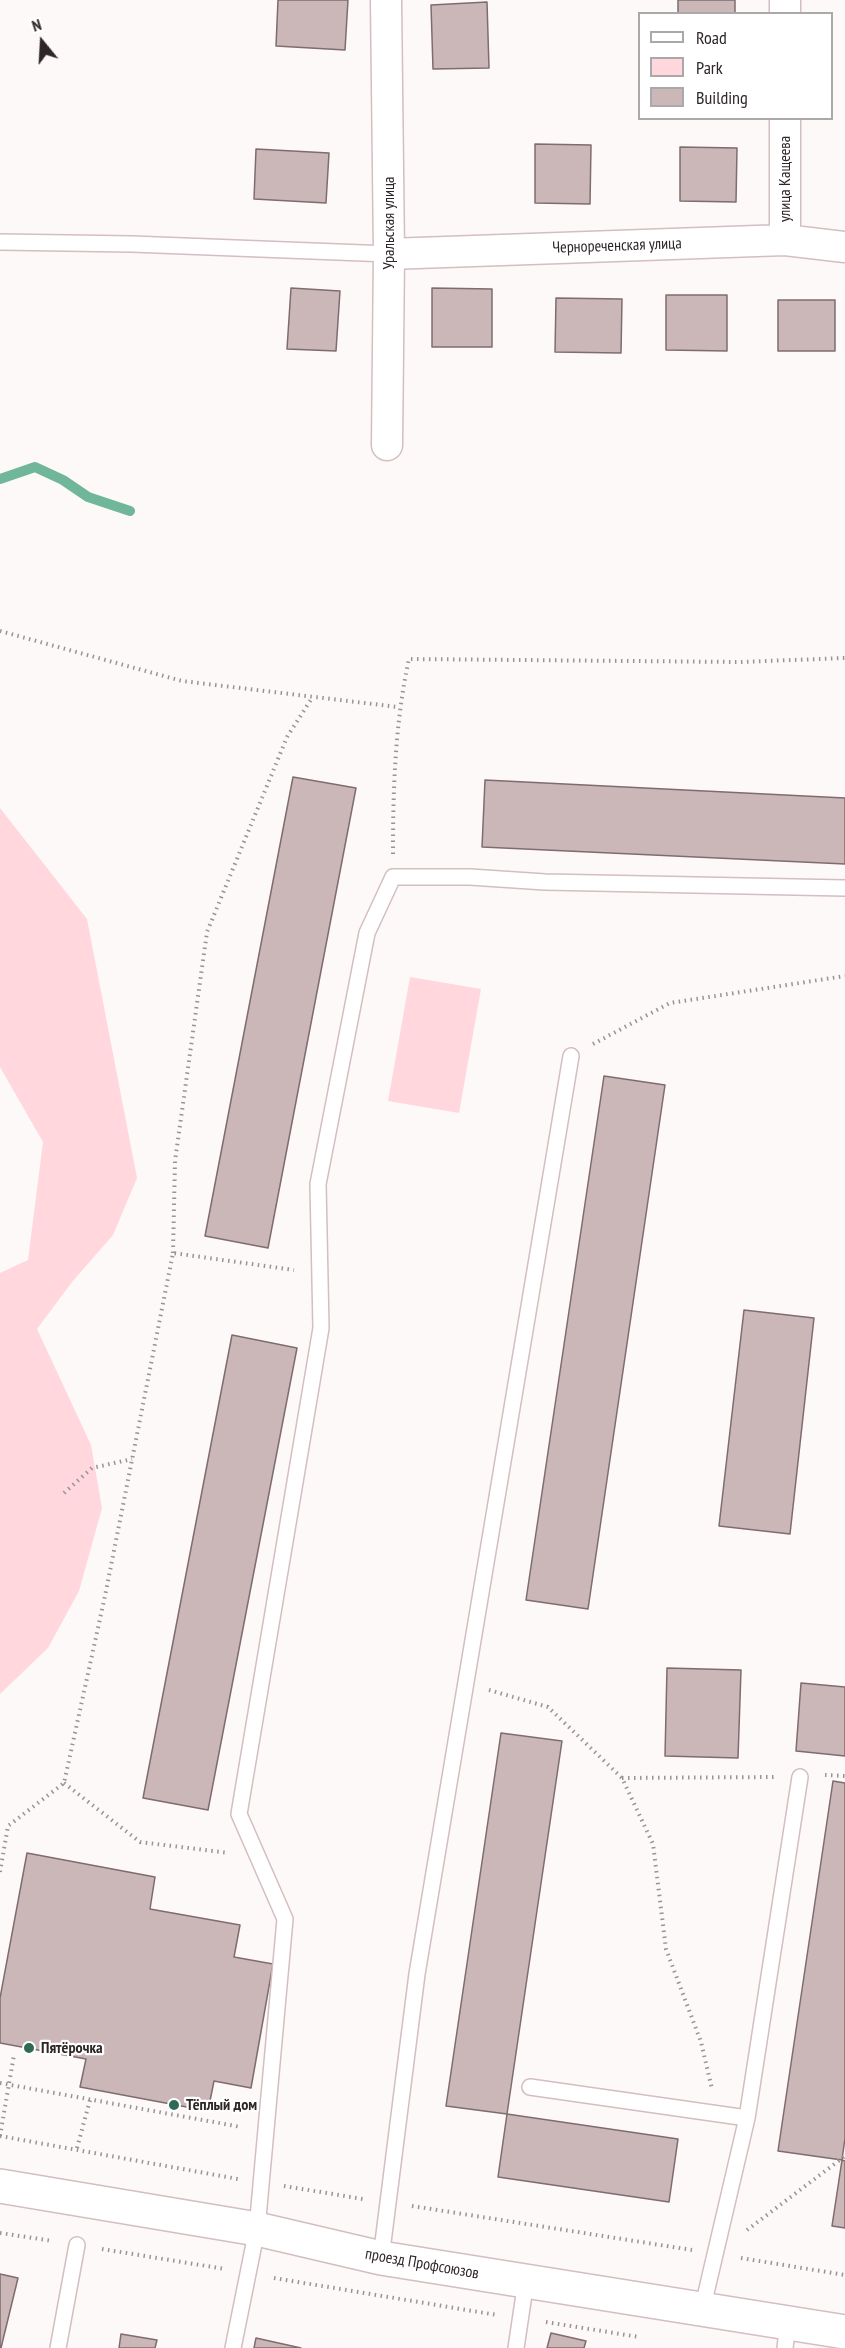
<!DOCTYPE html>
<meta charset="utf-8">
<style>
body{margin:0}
#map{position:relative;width:845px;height:2348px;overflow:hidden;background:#fdf9f9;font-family:"PT Sans Narrow",sans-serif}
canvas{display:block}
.legend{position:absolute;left:638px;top:12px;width:195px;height:108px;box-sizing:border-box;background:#fff;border:2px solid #aba8a9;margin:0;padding:8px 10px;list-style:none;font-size:18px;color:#2e2627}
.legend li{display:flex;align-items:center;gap:12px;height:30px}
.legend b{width:30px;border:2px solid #aba8a9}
.north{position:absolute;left:12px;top:12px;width:60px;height:60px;-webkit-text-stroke:4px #fff;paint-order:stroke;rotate:342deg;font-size:16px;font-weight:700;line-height:24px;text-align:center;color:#2e2627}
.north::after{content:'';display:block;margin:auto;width:21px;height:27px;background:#2e2627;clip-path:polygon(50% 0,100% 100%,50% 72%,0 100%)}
</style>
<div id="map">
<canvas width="845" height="2348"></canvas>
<ul class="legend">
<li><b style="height:8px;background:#fff"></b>Road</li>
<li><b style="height:16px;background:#ffd7dc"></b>Park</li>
<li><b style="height:16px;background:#cbb6b8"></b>Building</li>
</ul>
<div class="north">N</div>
</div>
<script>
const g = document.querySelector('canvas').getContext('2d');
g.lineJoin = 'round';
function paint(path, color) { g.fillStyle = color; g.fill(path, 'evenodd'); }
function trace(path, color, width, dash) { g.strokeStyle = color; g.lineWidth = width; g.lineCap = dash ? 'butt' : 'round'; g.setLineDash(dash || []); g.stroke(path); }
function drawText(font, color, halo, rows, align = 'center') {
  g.font = font + ' "PT Sans Narrow",sans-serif'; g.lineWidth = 4.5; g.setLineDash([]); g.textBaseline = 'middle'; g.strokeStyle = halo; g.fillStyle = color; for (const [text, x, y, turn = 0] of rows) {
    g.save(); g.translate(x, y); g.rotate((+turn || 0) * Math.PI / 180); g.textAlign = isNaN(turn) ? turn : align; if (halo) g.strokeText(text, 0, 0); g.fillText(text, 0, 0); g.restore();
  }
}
const green = new Path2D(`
 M0,808L87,919L137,1178L113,1235L72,1282L37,1329L91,1445L102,1508L79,1591L48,1648L0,1694V1273L28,1260L43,1142L0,1067Z
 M410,977L481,989L459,1113L388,1101Z`);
const stream = new Path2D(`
 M0,479L35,467L63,480L88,497L130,511`);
const building = new Path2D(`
 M278,0H348L345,50L276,46Z
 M678,0H735V14H678Z
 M487,2L489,68L433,69L431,5Z
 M535,144L591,145L590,204L535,203Z
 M680,147L737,148L736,202L680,201Z
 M256,149L329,153L326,203L254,199Z
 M291,288L340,291L336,351L287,349Z
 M432,288L492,289V347H432Z
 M666,295H727V351L666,350Z
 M556,298L622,299L621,353L555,352Z
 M778,300H835V351H778Z
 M293,777L356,788L268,1248L205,1236Z
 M485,780L845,798V864L482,847Z
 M604,1076L665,1085L588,1609L526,1600Z
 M744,1310L814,1318L790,1534L719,1526Z
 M232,1335L297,1348L208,1810L143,1798Z
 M667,1668L741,1670L738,1758L665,1756Z
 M801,1683L845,1687V1756L796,1751Z
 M501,1733L562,1741L507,2114L446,2106Z
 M833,1781L845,1783V2138L842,2160L778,2151Z
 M27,1853L155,1877L150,1909L240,1925L234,1957L273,1964L251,2088L214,2081L208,2111L80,2087L86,2059L0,2043V1998Z
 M507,2114L678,2139L669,2202L498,2177Z
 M842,2160L845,2161V2228L832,2226Z
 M0,2274L18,2278L1,2348H0Z
 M551,2333L586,2341L584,2348H547Z
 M121,2334L157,2340L155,2348H119Z
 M256,2338L301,2348H254Z`);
const path = new Path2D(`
 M0,631L182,681L398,707
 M393,854C393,788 395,723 409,659L740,662L845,658
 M593,1044L670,1003L845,976
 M173,1253L175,1161L207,932L287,737L312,698
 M64,1493L92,1468L132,1459
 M489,1690L548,1707L622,1778L653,1844L666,1949L701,2042L712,2089
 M825,1775L845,1776
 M622,1778L775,1777
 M64,1783L140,1842L229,1853
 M0,1872L8,1826L64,1783L105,1596L173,1253L294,1270
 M0,2083L241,2127
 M0,2136L238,2179
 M0,2136L14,2055
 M77,2148L90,2100
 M284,2186L363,2199
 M412,2206L692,2250
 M747,2230L845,2156
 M0,2233L53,2241
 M102,2249L225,2269
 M741,2258L845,2275
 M274,2278L497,2315
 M546,2322L639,2337`);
const lane = new Path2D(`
 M0,242L132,244L389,254
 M530,2087L747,2118
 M381,2258L417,1974L571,1056
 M702,2310L747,2118L800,1777
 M58,2348L77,2245
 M233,2348L257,2229L285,1919L239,1814L321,1328L318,1184L367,933L393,877H470L545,882L845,888
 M516,2348L526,2281
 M785,2348L788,2323`);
const street = new Path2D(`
 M386,0L389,254L387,445
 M785,14V0
 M785,240V118
 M389,254L785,240L845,247`);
const secondary = new Path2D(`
 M0,2186L257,2229L381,2258L845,2332`);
const markers = [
 [29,2048,6,"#2e6a55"],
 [174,2105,6,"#2e6a55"]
];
const streetNames = [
 ["улица Кащеева",785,179,-90],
 ["Уральская улица",389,223,-90],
 ["Чернореченская улица",617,246,-2],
 ["проезд Профсоюзов",422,2264,10]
];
const poiNames = [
 ["Пятёрочка",41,2048],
 ["Тёплый дом",186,2105]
];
paint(green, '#ffd7dc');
trace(stream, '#70b69a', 10);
paint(building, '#cbb6b8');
trace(building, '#7f6c6f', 1.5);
trace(lane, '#d3bec0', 18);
trace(street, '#d3bec0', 33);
trace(secondary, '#d3bec0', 36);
trace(path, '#999394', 4, [1.5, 4.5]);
trace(lane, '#fff', 15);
trace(street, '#fff', 30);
trace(secondary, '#fff', 33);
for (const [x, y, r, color] of markers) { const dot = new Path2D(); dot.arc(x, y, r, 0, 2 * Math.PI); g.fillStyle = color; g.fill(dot); trace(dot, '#fff', 2); }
drawText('16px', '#2e2627', '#fff', streetNames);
drawText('bold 16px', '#2e2627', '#fff', poiNames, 'left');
</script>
